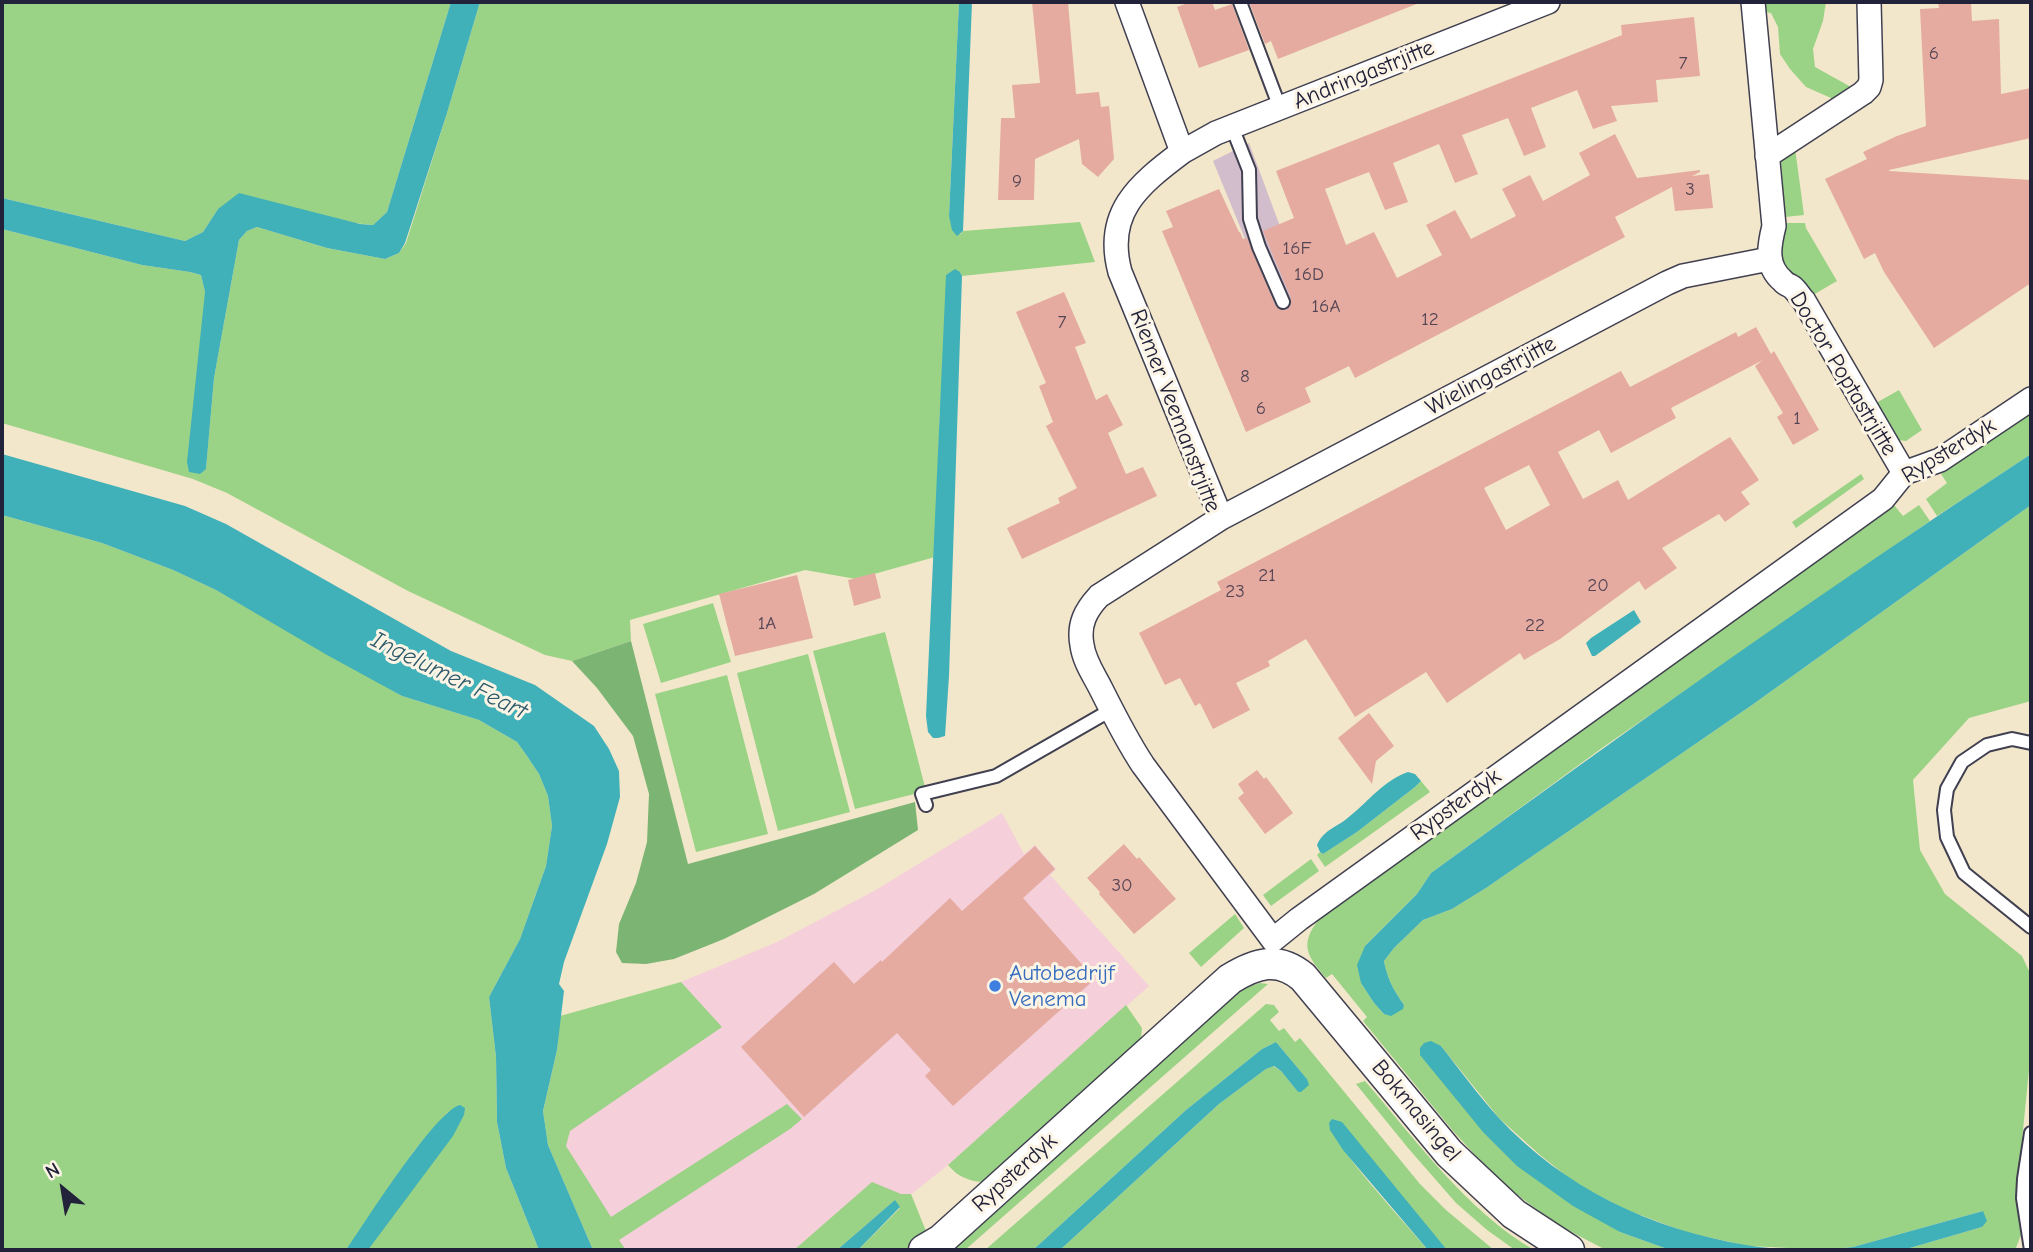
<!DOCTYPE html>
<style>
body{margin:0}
#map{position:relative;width:2033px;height:1252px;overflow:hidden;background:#f3e7cb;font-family:"Comic Neue",sans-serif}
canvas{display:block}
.frame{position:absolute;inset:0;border:4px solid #22223b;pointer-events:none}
.north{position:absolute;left:28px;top:1154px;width:70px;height:70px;-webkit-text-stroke:5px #fcf5e5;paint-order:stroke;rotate:330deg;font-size:19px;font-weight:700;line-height:28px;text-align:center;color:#22223b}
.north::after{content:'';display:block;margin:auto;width:24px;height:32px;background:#22223b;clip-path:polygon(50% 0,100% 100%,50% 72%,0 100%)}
</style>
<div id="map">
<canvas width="2033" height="1252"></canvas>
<div class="frame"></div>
<div class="north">N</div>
</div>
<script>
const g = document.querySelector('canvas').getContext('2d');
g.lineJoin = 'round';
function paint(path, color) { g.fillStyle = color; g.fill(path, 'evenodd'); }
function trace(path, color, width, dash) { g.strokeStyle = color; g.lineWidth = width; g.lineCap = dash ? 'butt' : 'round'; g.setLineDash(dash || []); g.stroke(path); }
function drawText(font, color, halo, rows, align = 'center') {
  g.font = font + ' "Comic Neue",sans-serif'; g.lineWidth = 6; g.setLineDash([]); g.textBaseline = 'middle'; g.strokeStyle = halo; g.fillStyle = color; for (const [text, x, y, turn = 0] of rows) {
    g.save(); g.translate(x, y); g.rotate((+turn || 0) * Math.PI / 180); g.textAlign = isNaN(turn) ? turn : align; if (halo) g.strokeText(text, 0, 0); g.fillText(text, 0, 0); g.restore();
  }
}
const built = new Path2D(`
 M1002,813L1024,854L1035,845L1056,869L1050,875L1149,986L948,1165L898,1205L895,1201L837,1250H593L570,1194L549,1080L681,982L777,942L874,891Z`);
const industrial = new Path2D(`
 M1249,143L1287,245L1341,307L1280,324L1213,161Z`);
const green = new Path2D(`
 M2,2H451L387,212L373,225L218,209L203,232L185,241L2,198Z
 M480,2H959L949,216L960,234L963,231L1080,222L1095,262L962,276L960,272L940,408L935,557L856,579L805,570L630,620L631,641L572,661L545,655L408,591L227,493L193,479L2,423V229L142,265L190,272L201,275L205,292L206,468L214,378L239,240L247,231L257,227L327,248L385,259L399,253L406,243L447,113Z
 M1764,2H1826L1823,21L1813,49L1815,67L1851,87L1831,105V98L1806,87L1790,69L1780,54L1778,27L1771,13L1765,12Z
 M1795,148L1804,215L1785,217L1781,160Z
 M1785,223H1805L1806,228L1837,281L1813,295C1808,285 1801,282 1793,276C1776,260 1781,243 1785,223Z
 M1899,390L1922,430L1906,441L1897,440L1876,403Z
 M2031,413V454L1937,516L1926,499L1947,483L1941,474Z
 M1861,474L1864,479L1796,528L1792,522Z
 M1894,505L1903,516L1919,505L1930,521L1602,748L1431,873L1417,894L1365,946L1361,983L1374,1003L1384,1014L1404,1005C1394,991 1387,978 1384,961L1394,948L1423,920L1452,909L1486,888L1752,705L2031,505V701L1969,718L1913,780L1920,850L1945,894L2022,956L2031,975V1050L2016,1200L2021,1235L2016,1248L2012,1250H1903L1982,1227L1983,1211L1853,1247L1827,1250L1749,1246L1688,1233L1627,1210L1578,1185L1540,1155L1499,1118L1441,1046L1420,1048L1620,1232L1670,1250H1606L1558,1225L1501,1183L1453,1131L1363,1021L1367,1017L1332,974L1326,978C1307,956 1299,945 1319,919Z
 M2,515L102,543L173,570L216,590L402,696L479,720L517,742L527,756L539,774L548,796L552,826L546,866L520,939L489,997L496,1057L497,1122L506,1168L539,1250H368L386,1224L449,1111L414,1151L346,1250H2Z
 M713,603L731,662L661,683L643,624Z
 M885,632L926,791L855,809L813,651Z
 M808,654L850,812L778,831L737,673Z
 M727,675L768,834L696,852L655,694Z
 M1421,781L1430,792L1325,867L1317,855L1320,852L1323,854L1357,832L1415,787Z
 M1311,859L1319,871L1271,906L1263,895Z
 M1235,914L1244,928L1201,967L1189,953Z
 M681,982L722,1027L570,1131L566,1146L611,1217L787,1104L802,1119L790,1129L619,1240L626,1250H593L548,1145L543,1111L557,1050L560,1016Z
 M1260,983L1268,984L965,1250H950L1215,1011C1229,1000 1242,987 1260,983Z
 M1266,1004L1274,1005L1279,1012L1270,1020L1279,1031L1284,1028L1295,1042L1300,1038L1420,1184L1446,1210L1494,1250H1447L1329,1123C1333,1146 1409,1227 1428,1250H1060L1219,1104L1266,1069L1273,1066L1281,1071L1298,1092L1307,1079L1276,1042L1262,1049L1186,1110L1033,1250H985Z
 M1126,1005L1142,1028L1141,1039L982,1182C968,1181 957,1176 948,1165Z
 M1365,1081C1415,1139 1467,1211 1534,1250H1515L1487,1230L1456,1203L1408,1148L1356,1084Z
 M872,1182L901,1194H911L926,1231L905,1250H858L900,1208L894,1201L837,1250H794Z`);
const forest = new Path2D(`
 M631,641L688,864L915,802L918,830L814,894L724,939L674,959L646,964L622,963L616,952L619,924L636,883L647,842L649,794L633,736L597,688L572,661Z`);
const water = new Path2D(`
 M451,2H480L447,113L405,243L399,253L385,259L327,248L257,227L247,231L239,240L214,378L206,469L200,474L189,472L187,462L205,292L201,275L190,272L142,265L2,229V198L185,241L203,232L218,209L239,193L360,224L373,225L387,212Z
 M959,2H972L963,231L957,236L952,230L949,216Z
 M955,269L960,272L962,276L949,676L945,736L938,738H933L928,732L926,716L946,275Z
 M2,454L185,506L226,524L451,651L535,685L594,726L609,749L619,771L620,797L607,844L564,962L559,984L564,991L557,1050L543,1111L548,1145L593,1250H539L506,1168L497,1122L496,1057L489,997L520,939L546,866L552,826L548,796L539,774L527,756L517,742L479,720L402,696L327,655L216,590L173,570L102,543L2,515Z
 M2031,454V505L1752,705L1486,888L1452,909L1423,920L1394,948L1384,961C1387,978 1394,991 1404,1005L1403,1009L1391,1016L1384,1014L1374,1003L1361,983L1357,965L1365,946L1417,894L1431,873C1628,729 1827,588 2031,454Z
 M1634,610L1641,622L1595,656H1592L1586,643L1591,638Z
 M1408,772L1415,774L1421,781L1415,787L1357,832L1323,854L1320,852L1317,845C1325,828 1337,828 1350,816C1370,800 1383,781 1408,772Z
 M1431,1041L1441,1046C1460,1070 1478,1095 1498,1117C1565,1189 1651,1229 1746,1245C1767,1249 1789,1249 1811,1250H1670L1620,1232L1573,1206L1517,1166L1483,1132L1420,1055V1048L1424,1043Z
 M1276,1042L1307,1079L1309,1085L1301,1092H1298L1281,1071L1274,1066L1266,1069L1219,1104L1060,1250H1033L1186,1110L1262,1049Z
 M460,1105L465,1108L464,1115L453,1136L368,1250H346C364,1224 435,1111 460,1105Z
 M1332,1119L1342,1122L1447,1250H1428L1343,1150L1330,1130L1329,1123Z
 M895,1200L900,1207L858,1250H837Z
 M1983,1211L1987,1221L1982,1227L1903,1250H1827L1853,1247Z`);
const building = new Path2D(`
 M1032,2H1068L1076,94L1099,92L1101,107L1109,106L1114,159L1098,177L1082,164L1079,139L1035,159L1034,200H998L1001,118H1015L1012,85L1040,83Z
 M1190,2H1212L1215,10L1232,4L1249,50L1199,68L1177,7Z
 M1249,2H1419V3L1278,59L1271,41L1265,44Z
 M1938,2H1971L1972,21L1999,19L2001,94L2031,88V138L1889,170V171L2031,180V283L1934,348L1884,272L1875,253L1864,259L1825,179L1867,159L1863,152L1897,136L1926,126L1920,9L1939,8Z
 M1694,17L1700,76L1656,80L1658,102L1611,106L1617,121L1593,129L1577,90L1531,108L1546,147L1524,156L1508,118L1462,135L1478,174L1455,183L1439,144L1393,163L1408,202L1385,210L1369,172L1325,189L1346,245L1374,232L1397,278L1442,255L1426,225L1455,210L1471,239L1516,216L1502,189L1530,175L1543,201L1590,175L1579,153L1615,134L1637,178L1700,170V172L1692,176L1709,174L1713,208L1675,211L1672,187L1615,217L1625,237L1355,378L1349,366L1305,388L1311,402L1246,432L1162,231L1173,227L1166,211L1219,189L1239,232H1240L1243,239L1247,238L1275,305L1278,309L1286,310L1290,307L1291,298L1263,231L1294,218L1276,171L1622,35L1621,25Z
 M1064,292L1086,343L1075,347L1096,400L1107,394L1123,425L1108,433L1126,474L1143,467L1157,496L1022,559L1007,528L1060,503L1058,498L1077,488L1046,426L1053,422L1039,386L1046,383L1016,312Z
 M1756,327L1771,354L1774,351L1819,430L1793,445L1777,417L1783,413L1755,366L1763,360L1671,408L1676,418L1611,453L1599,430L1558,452L1583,499L1618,480L1628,500L1730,437L1759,480L1741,492L1750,504L1725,522L1719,514L1662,548L1677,568L1645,590L1639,581L1560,639L1524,660L1520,653L1447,703L1426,672L1355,717L1306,639L1268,661L1270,666L1236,683L1250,710L1213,729L1200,703L1195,706L1180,678L1165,685L1139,633L1221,590L1217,582L1621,371L1630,387L1736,332L1738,337ZM1529,465L1550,505L1506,530L1484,488Z
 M875,573L881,598L854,606L848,580Z
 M797,575L813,638L735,656L719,594Z
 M1369,713L1394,746L1376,761L1372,784L1338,738Z
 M1257,770L1264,779L1266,777L1293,813L1265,834L1238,798L1244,793L1238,784Z
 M1124,844L1137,859L1139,857L1176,899L1134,934L1099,894L1100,892L1087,878Z
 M1035,846L1055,869L1023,898L1095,979L953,1106L925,1076L931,1070L897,1033L804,1117L741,1047L834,962L854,984L881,960L882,962L950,898L962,911Z`);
const service = new Path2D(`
 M1240,2L1280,108
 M1232,127L1249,170L1250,219L1259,247L1283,302
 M2031,743L2012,739L1987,745L1962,762L1947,789L1944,810L1947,837L1964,873L2031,927
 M926,805L922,794L996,776L1111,710
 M2031,1250L2023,1198L2024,1179L2031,1133`);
const minor = new Path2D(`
 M1127,2L1182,152C1138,185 1104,213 1120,272L1221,518
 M1753,2L1774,226C1769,246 1765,266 1783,281C1785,284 1789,285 1792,287C1797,291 1800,297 1804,301L1904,473
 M1182,152L1216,133L1548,2
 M1767,156L1863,93L1869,87L1871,80L1869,2
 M1273,940L1143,765C1127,741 1114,715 1101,689C1094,675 1084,661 1082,645C1078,624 1086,610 1099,596L1221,518L1667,283L1683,276L1769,259
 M1273,940L1299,919L1883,499L1904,473L1940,460L2031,399`);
const tertiary = new Path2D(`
 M924,1250L941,1240L1230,979C1256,963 1278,956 1303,977L1449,1153L1514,1214L1569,1250`);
const markers = [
 [995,986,7,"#3f7fe0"]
];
const numberNames = [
 ["6",1934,54],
 ["7",1683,64],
 ["9",1017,182],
 ["3",1690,190],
 ["16F",1297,249],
 ["16D",1309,275],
 ["16A",1326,307],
 ["12",1430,320],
 ["7",1062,323],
 ["8",1245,377],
 ["6",1261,409],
 ["1",1797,419],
 ["21",1267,576],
 ["20",1598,586],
 ["23",1235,592],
 ["1A",767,624],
 ["22",1535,626],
 ["30",1122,886]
];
const streetNames = [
 ["Andringastrjitte",1364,75,-22],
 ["Doctor Poptastrjitte",1843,374,59],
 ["Wielingastrjitte",1491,376,-28],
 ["Riemer Veemanstrjitte",1175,411,69],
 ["Rypsterdyk",1949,451,-31],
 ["Rypsterdyk",1456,805,-36],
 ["Bokmasingel",1416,1111,50],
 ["Rypsterdyk",1015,1173,-42]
];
const shopNames = [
 ["Autobedrijf",1009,973],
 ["Venema",1009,999]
];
const waterNames = [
 ["Ingelumer Feart",449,676,26]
];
paint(built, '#f5cfda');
paint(industrial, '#d1bdcb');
paint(green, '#9bd386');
paint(forest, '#7cb573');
paint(water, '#40b0b9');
paint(building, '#e5aba0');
trace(service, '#414051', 16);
trace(minor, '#414051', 26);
trace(tertiary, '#414051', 33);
trace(service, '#fff', 12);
trace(minor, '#fff', 23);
trace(tertiary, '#fff', 30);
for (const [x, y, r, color] of markers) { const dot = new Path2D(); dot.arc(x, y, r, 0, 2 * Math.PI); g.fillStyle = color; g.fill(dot); trace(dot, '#fcf5e5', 2.5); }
drawText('19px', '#534454', null, numberNames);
drawText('23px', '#22223b', '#fcf5e5', streetNames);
drawText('23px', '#366cbe', '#fcf5e5', shopNames, 'left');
drawText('italic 24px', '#2e5b6d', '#fcf5e5', waterNames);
</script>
